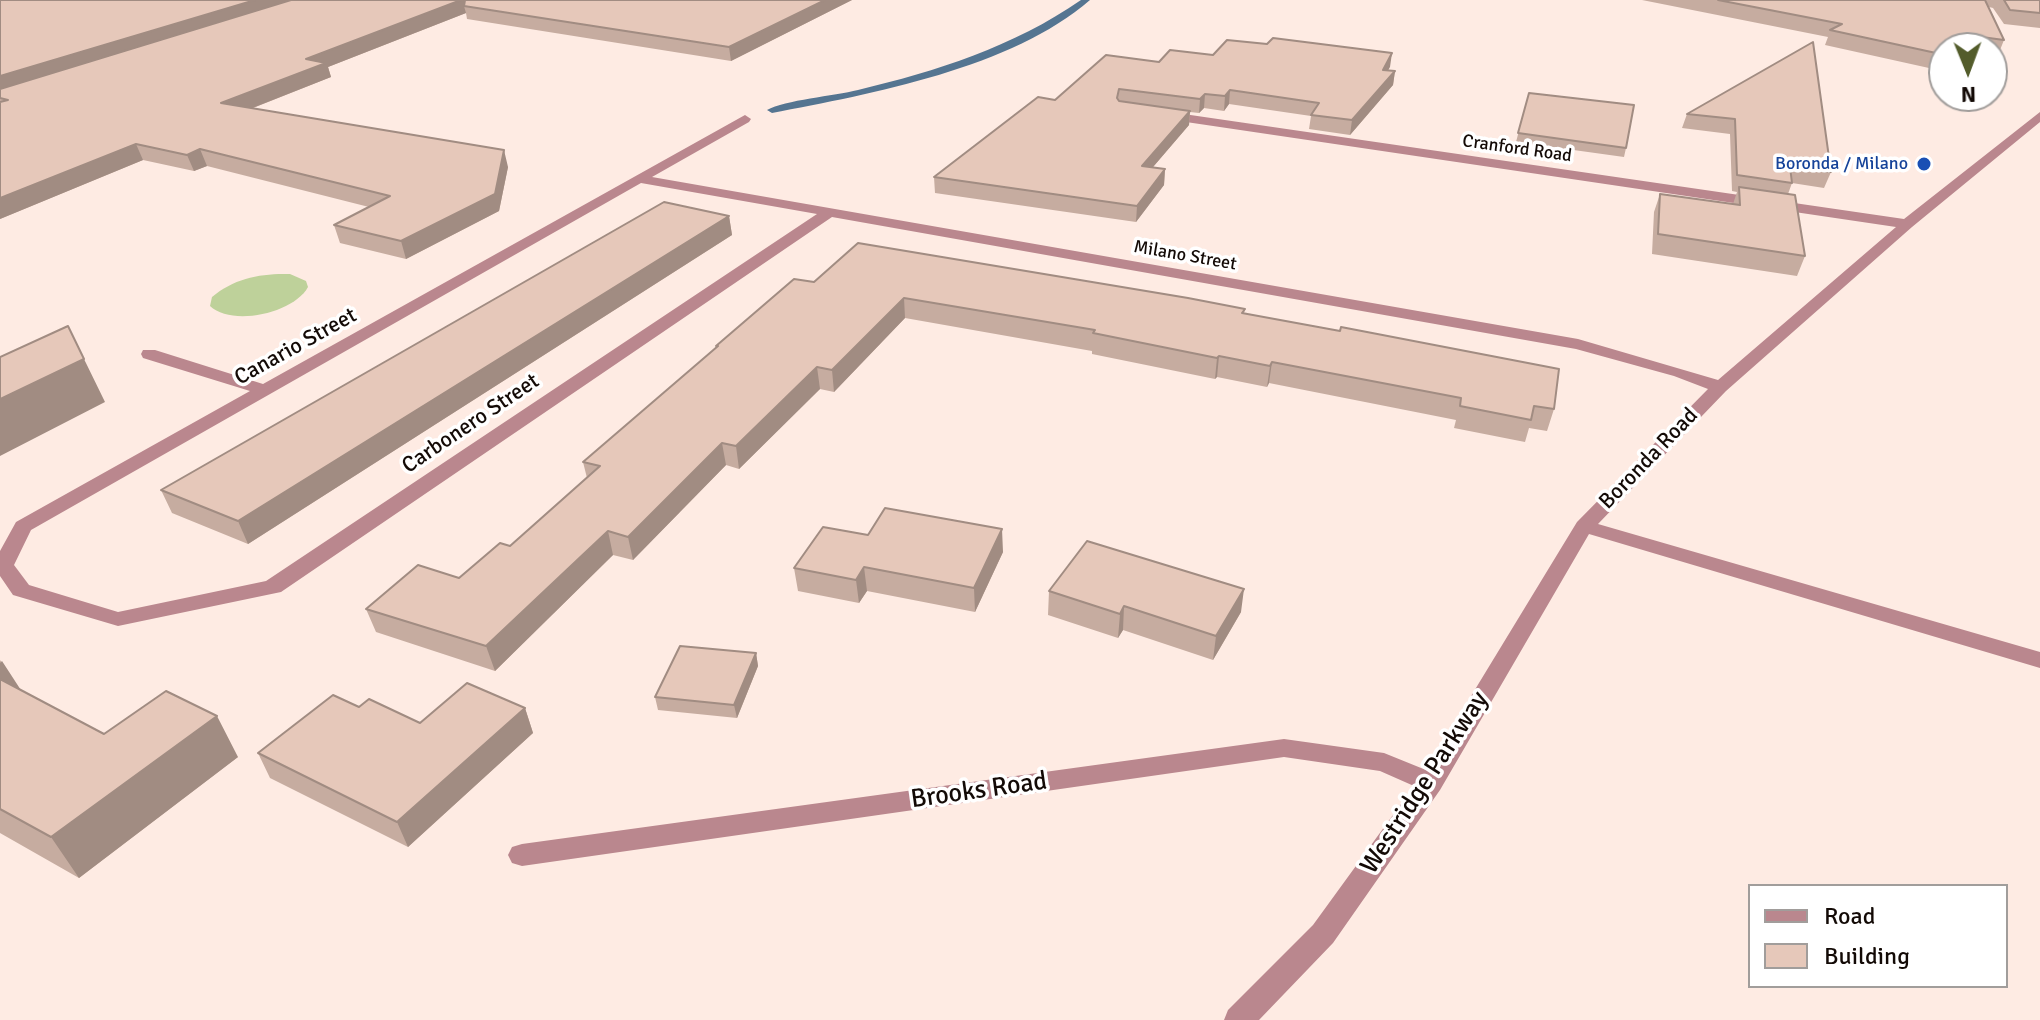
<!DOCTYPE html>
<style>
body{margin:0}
#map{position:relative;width:2040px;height:1020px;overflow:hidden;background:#feebe3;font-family:Signika,sans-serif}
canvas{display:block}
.legend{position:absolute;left:1748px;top:884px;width:260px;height:104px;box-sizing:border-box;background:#fff;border:2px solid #a19d9b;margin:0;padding:10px 14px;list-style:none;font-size:24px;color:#130a06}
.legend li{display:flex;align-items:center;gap:16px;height:40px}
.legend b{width:40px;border:2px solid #a19d9b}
.north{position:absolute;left:1928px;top:32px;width:80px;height:80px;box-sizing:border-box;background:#fff;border:2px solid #a19d9b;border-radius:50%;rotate:179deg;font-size:22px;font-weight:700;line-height:32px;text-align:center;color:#130a06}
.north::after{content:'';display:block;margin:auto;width:28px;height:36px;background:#535c2b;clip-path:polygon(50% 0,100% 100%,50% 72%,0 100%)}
</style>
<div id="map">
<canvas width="2040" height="1020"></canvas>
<ul class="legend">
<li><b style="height:10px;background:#ba878e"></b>Road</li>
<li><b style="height:22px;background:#e6c8ba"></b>Building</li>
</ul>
<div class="north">N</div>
</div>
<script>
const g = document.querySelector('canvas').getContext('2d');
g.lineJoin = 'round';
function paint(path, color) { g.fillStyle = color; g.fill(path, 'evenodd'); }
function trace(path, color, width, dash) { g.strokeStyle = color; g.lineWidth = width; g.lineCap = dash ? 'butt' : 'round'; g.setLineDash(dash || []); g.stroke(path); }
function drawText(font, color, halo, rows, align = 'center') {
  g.font = font + ' Signika,sans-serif'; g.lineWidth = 7; g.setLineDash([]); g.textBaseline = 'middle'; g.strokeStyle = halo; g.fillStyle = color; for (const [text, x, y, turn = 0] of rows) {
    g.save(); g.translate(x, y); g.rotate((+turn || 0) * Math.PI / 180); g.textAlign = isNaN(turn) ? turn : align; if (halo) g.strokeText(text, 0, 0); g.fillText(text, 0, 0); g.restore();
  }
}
const green = new Path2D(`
 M290,274L306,281L308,287C294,313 232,327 210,306L212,297C234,278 262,273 290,274Z`);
const stream = new Path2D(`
 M1081,0H1090C1012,68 871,94 772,113L767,110C785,100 834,96 858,90C937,71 1013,47 1081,0Z`);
const minor = new Path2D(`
 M1163,111L1904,219L2040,112V122L1912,227L1726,391L1598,524L2040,652V668L1589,534L1440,790L1333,943L1259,1020H1224L1228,1010L1313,925L1414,786L1380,771L1284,757L522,866L512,863L508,855L512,847L522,844L1284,739L1384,753L1426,770L1577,522L1708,389L1674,376L1576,349L832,217L281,592L118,626L13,595L0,576V551L16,522L250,391L143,358L141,354L143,350H155L263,384L745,115L751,119L749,122L652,177L1578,339L1718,380L1896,227L1159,118L1157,115ZM641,183L817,214L266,581L118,612L29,585L14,565L31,530Z`);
const wall = new Path2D(`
 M0,0H852L731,61L467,19L466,13L328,67L331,77L253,108L508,167L499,211L406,259L340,243L334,225L369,207L207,166L194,171L143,160L0,219Z
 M1642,0H2040V28L2004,24L1993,8L1989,7L2004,40L1998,55L1992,54V48H1944V67L1934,65L1929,68L1825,45L1828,37Z
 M1813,42L1831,172L1824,188L1792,183L1788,194L1805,256L1797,276L1652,254L1654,212L1660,194L1733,204L1737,192L1732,191L1730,134L1682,128L1687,114Z
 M1267,44L1392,53L1388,70L1395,71L1393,85L1350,135L1309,129L1311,116L1229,104L1224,111L1204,108L1199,113L1190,112L1189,125L1153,167L1165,169L1164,185L1136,222L935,193L934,177L1055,100L1159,62L1213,55Z
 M1529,93L1626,148L1624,157L1516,142Z
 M729,216L732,235L248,544L172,513L161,490Z
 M814,282L1245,309L1244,314L1554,409L1547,431L1529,428L1525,442L1454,428L1456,420L1269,383L1267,387L1217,377L1215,379L1092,354V351L905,318L834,392L820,389L739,469L726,465L633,560L613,555L495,671L376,632L366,609L459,578L510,546L587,478L583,462L716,348V346Z
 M868,535L1003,552L975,612L867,591L859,603L798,591L794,568Z
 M1049,591L1241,612L1213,660L1123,630L1118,638L1048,615Z
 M756,653L758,666L737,718L658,710L655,697Z
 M0,660L20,690L104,734L238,757L79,878L0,833Z
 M359,707L420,723L525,708L533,733L408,847L270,778L258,753Z`);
const shadedWall = new Path2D(`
 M255,0H303L0,93V76Z
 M461,0H465L464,6L466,13L328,67L331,77L227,118L221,103L306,59Z
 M825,0H852L731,61L729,47Z
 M1974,36L1969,48H1956Z
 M1940,50L1934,65L1929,68L1936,53Z
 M1392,53L1390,67L1381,83L1383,70Z
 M1395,71L1393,85L1350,135L1352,120Z
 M1230,90L1229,104L1224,111L1225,96Z
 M1205,94L1204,108L1199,113L1200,99Z
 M1190,111L1189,125L1141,181L1142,166Z
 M136,144L143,160L0,219V198Z
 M200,149L207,166L194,171L187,155Z
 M504,150L508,167L499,211L406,259L401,241Z
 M1165,169L1164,185L1136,222L1137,206Z
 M729,216L732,235L248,544L238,521Z
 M904,298L905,318L834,392L832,370Z
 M1219,356L1217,377L1215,379L1217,358Z
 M84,359L105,402L0,456V399Z
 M1272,362L1269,383L1267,387L1270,366Z
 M817,367L820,389L739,469L736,446Z
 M722,443L726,465L633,560L628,537Z
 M1002,529L1003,552L975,612L974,588Z
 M608,531L613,555L495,671L486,646Z
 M864,567L867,591L859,603L856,580Z
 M1244,589L1241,612L1213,660L1216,636Z
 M1124,606L1123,630L1118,638L1120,614Z
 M756,653L758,666L737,718L734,705Z
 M2,661L28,701L0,693V663Z
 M525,708L533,733L408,847L397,822Z
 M217,716L238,757L79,878L51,837Z`);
const building = new Path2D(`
 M0,0H255L0,76Z
 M291,0H461L306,59L326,63L221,103L504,150L495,194L401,241L334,225L390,196L200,149L187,155L136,144L0,198V102L8,100L0,98V89Z
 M465,0H825L729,47L464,6Z
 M1718,0H1985L2004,40L1974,36L1956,48H1944V51L1940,50L1936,53L1830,30L1842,24Z
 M2004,0H2040V13L2010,10Z
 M1273,38L1392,53L1383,70L1395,71L1352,120L1311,115L1319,103L1230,90L1225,96L1205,94L1200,99L1119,89L1117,98L1119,101L1190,111L1142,166L1165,169L1137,206L934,177L1038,97L1055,100L1106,55L1159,62L1170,50L1213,55L1227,40L1267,44Z
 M1813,42L1831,172L1790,167L1792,183L1737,175L1735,119L1687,114Z
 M1529,93L1634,105L1626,148L1518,133Z
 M1739,187L1795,195L1805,256L1658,234L1660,194L1740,205Z
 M664,202L729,216L238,521L161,490Z
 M858,243L1188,298L1245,309L1242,313L1340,331L1341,327L1559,369L1554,409L1534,406L1531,420L1460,406L1461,398L1272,362L1270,366L1219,356L1217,358L1093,333L1095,330L904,298L832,370L817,367L736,446L722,443L628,537L608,531L486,646L366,609L418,565L459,578L500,543L510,546L600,466L583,462L718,346H716L794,279L814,282Z
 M68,326L84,359L0,399V357Z
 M885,508L1002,529L974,588L864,567L856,580L794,568L823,527L868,535Z
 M1087,541L1244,589L1216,636L1124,606L1120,614L1049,591Z
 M680,646L756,653L734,705L655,697Z
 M0,679L104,734L166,691L217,716L51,837L0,809Z
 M467,683L525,708L397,822L258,753L333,695L359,707L369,699L420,723Z`);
const markers = [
 [1924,164,8,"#1a4fb4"]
];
const farStreetnames = [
 ["Cranford Road",1517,149,8],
 ["Milano Street",1185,256,10]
];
const farTransitnames = [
 ["Boronda / Milano",1908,164]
];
const streetNames = [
 ["Canario Street",296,347,-29],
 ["Carbonero Street",471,424,-34],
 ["Boronda Road",1649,459,-46]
];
const nearStreetnames = [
 ["Westridge Parkway",1425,783,-57],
 ["Brooks Road",979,791,-8]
];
paint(green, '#bed19a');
paint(stream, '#557591');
paint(minor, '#ba878e');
paint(wall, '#c6aca0');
paint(shadedWall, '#a18c82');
paint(building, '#e6c8ba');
trace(building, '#a18c82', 2);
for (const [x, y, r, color] of markers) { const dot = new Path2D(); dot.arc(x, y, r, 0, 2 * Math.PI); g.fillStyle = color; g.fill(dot); trace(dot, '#fff', 3); }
drawText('18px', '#130a06', '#fff', farStreetnames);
drawText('18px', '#164399', '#fff', farTransitnames, 'right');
drawText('22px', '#130a06', '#fff', streetNames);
drawText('26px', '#130a06', '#fff', nearStreetnames);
</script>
